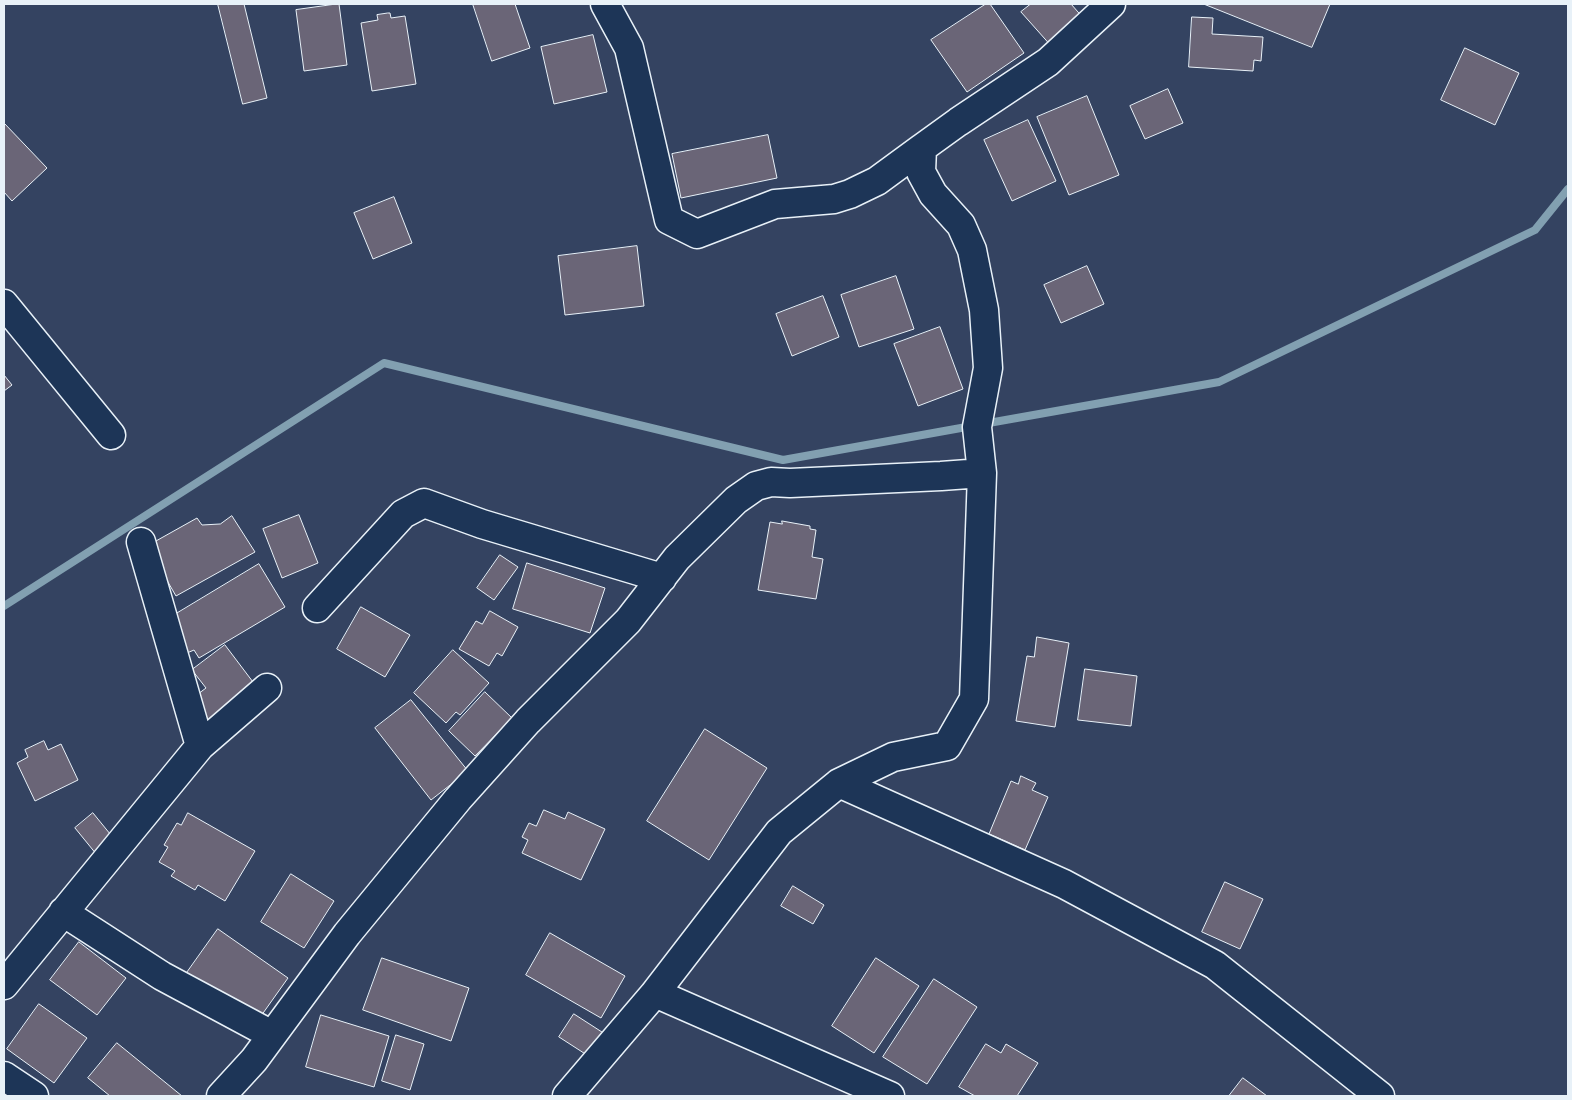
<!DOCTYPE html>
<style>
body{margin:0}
#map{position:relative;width:1572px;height:1100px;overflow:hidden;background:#344361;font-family:Mali,sans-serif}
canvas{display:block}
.frame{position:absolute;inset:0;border:5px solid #e8f1f8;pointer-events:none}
</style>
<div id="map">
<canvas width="1572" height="1100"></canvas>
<div class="frame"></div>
</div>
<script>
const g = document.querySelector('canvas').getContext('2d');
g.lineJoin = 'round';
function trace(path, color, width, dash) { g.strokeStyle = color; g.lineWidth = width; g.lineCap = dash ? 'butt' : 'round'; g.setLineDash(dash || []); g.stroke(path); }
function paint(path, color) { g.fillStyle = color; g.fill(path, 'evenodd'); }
const stream = new Path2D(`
 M983,424L1219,382L1535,230L1568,189
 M4,606L384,363L783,460L972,426`);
const building = new Path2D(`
 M218,4H244L267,98L243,104Z
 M339,4L347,65L304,71L296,10Z
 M473,4H515L530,48L492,61Z
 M986,4H990L1024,53L967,92L931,40Z
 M1031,4H1071L1085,20L1053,48L1021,12Z
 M1204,4H1330L1312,47Z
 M388,13H390L391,18L405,16L416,84L372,91L361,23L378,20L377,15Z
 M1192,17L1213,18L1212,34L1263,37L1261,61L1254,60L1253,71L1189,67Z
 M593,35L607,92L554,104L541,47Z
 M1465,48L1519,73L1495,125L1441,100Z
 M1168,89L1183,123L1145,139L1130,106Z
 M1087,96L1119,175L1069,195L1037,117Z
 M1028,120L1056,181L1012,201L984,140Z
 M4,123L47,168L12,201L4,192Z
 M768,135L777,178L681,198L672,154Z
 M394,197L412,243L373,259L354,213Z
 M637,246L644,306L565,315L558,256Z
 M1087,266L1104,304L1061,323L1044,285Z
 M896,276L914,329L859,347L841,295Z
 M823,296L839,337L792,356L776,314Z
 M940,327L963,389L918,406L894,344Z
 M4,375L12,385L4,391Z
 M299,515L318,563L282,578L263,529Z
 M232,516L255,552L176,596L147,546L197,518L202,525L220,524Z
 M782,521L810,526V529L816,530L812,557L823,559L816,599L758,590L770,522L782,524Z
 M500,555L518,567L494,600L477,588Z
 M527,563L605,588L590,633L513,609Z
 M259,564L285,607L199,658L194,650L187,653L171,617Z
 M361,607L410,635L385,677L337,649Z
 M490,611L518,627L502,656L497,653L489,666L459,649L476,621L482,624Z
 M1037,637L1069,643L1055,727L1016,721L1027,656L1034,657Z
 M225,645L256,686L207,723L190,700L206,688L192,670Z
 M453,650L489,683L460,715L456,712L446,723L414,693Z
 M1085,669L1137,676L1131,726L1078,720Z
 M485,692L512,718L475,756L449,731Z
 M411,700L468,771L431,800L375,728Z
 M705,729L767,768L709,860L647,821Z
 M44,741L48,750L61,744L78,780L35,801L17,763L28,757L25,750Z
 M1021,776L1036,783L1032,790L1048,797L1025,850L989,834L1011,781L1018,784Z
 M544,810L565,819L568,812L605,829L581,880L522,853L528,840L522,837L529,823L536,826Z
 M93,813L115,840L97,855L75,828Z
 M188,813L255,851L225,901L198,885L195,890L171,876L175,871L159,862L168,847L164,845L177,823L181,825Z
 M291,874L334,901L304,948L261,922Z
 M1225,882L1263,899L1240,949L1202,932Z
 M793,886L824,905L813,924L781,906Z
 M218,929L288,978L256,1023L186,974Z
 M550,933L625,976L601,1018L526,975Z
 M79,942L126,978L97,1015L50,980Z
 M382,958L469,988L451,1041L363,1010Z
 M876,958L919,986L874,1053L832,1026Z
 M934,979L977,1007L927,1084L883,1057Z
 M39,1004L87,1038L54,1083L7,1049Z
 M574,1014L605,1034L590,1057L559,1037Z
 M321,1015L389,1036L374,1087L306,1067Z
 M396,1035L424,1044L410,1090L382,1081Z
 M117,1043L182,1096H110L88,1078Z
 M986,1044L1001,1053L1006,1044L1038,1063L1017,1096H975L959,1087Z
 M1243,1078L1267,1096H1229Z`);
const street = new Path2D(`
 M605,4L629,48L669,220L697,234L775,204L834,199L850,194L877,181L922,148
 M4,304L111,435
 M141,542L200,746
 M317,608L403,514L424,503L482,524L662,578
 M839,783L1064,884L1215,965L1380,1096
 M63,912L162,976L272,1035
 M4,985L200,746L267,688
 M655,993L890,1096
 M4,1076L34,1096
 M221,1096L254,1060L347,934L458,799L528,721L628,621L677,558L736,500L756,486L771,482L790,483L941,476L982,473L977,427L988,368L984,310L972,250L961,225L933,194L921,172L922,148L958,122L1048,62L1111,4
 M567,1096L655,993L779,832L839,783L893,757L947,746L974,699L982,473`);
trace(stream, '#82a0b1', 8);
paint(building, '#6a6577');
trace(building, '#e8f1f8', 1);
trace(street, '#e8f1f8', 31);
trace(street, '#1d3557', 28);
</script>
